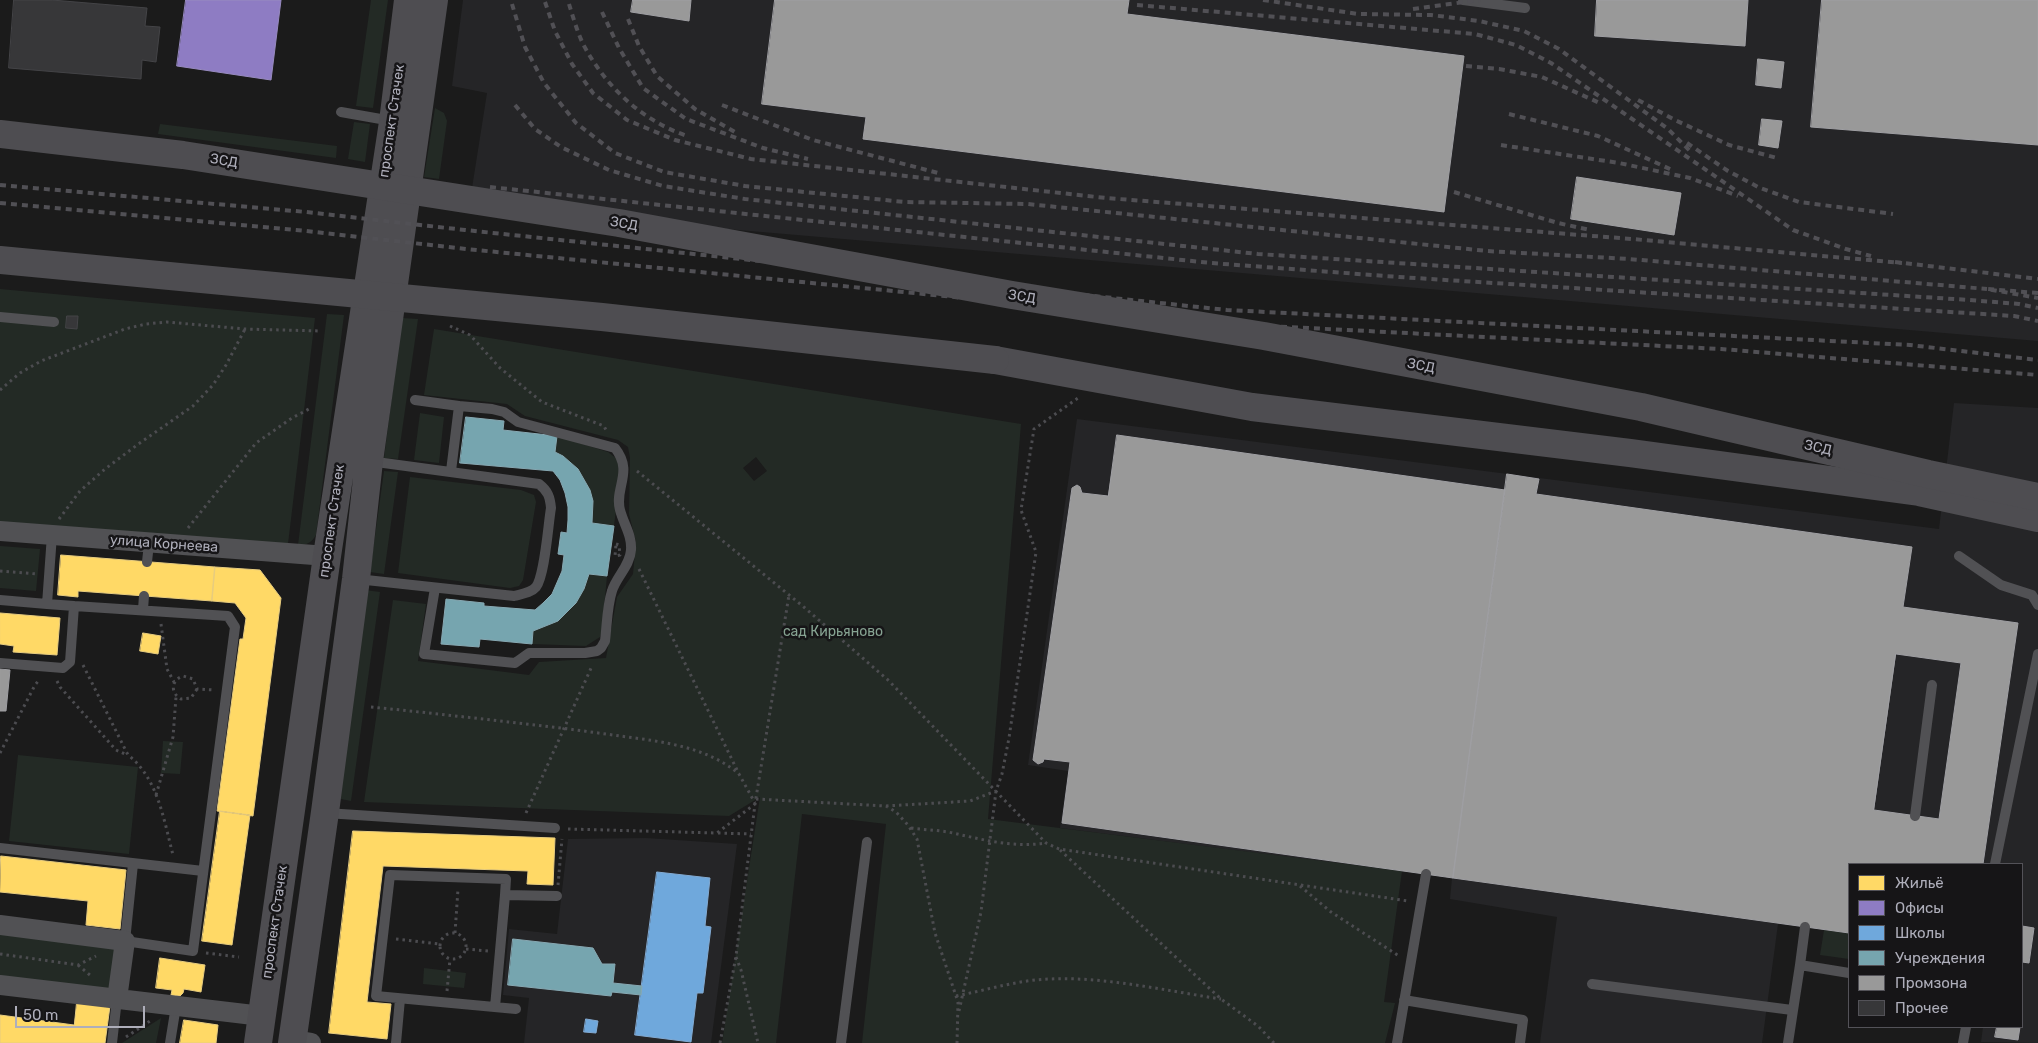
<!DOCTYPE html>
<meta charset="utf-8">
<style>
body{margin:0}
#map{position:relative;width:2038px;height:1043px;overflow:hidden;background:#1b1b1b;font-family:Rubik,sans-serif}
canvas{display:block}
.legend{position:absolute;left:1848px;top:863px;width:175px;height:165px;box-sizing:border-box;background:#161517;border:1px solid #535258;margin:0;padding:6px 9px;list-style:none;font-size:15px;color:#aeaeba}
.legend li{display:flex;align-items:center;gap:10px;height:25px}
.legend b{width:25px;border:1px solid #535258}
.scale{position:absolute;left:15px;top:1006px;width:130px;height:22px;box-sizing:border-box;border:2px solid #aeaeba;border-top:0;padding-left:6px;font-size:15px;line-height:18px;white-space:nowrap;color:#aeaeba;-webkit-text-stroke:4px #161517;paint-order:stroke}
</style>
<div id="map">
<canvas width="2038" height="1043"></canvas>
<ul class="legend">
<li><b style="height:14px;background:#ffd966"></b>Жильё</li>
<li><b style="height:14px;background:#8e7cc3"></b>Офисы</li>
<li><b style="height:14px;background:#6fa8dc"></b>Школы</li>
<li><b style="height:14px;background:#76a5af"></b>Учреждения</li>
<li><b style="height:14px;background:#999"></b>Промзона</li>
<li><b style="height:14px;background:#373739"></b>Прочее</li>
</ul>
<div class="scale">50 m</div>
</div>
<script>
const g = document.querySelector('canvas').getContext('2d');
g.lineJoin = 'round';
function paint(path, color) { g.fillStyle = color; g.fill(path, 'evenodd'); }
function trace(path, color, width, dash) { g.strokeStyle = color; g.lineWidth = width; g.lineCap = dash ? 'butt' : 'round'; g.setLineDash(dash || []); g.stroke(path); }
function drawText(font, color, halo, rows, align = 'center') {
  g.font = font + ' Rubik,sans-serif'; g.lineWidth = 5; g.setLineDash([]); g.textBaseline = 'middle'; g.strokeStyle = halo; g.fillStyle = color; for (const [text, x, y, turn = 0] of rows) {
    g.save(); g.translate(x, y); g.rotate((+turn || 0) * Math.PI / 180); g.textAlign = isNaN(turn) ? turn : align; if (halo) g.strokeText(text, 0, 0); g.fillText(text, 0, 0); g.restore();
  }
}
const built = new Path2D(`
 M463,0H2038V341L469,207L487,93L452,86Z
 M1954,403L2038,408V1043L1981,1042L1983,1027H2022V864H1849V933L1778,924L1762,1043H1540L1557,917L1450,899L1452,878L1060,828L1068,771L1028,765L1077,419L1939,529Z
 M646,838L737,844L711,1043H524L529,998L503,995L509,929L557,934L568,839Z`);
const green = new Path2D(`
 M371,0H388L373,108L356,106Z
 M435,108L444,113L447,121L439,179L424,177Z
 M354,122L370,124L365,162L348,159Z
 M160,124L337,146L336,158L158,134Z
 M0,289L315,318L288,544L0,522Z
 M327,314L344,315L316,535C311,543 307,545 298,545Z
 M402,318L418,319L398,459L384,458Z
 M434,329L1021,424L988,819L1402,871L1384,1002L1395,1003L1385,1043H862L886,824L802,814L776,1043H722L760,797L729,816L364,802L393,600L426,604L418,661L529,675L539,662L606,658L617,597L633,574L636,542L629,514L630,458L628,447L618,440L525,416L507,404L424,395ZM756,457L767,471L754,481L743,468Z
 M420,413L444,417L439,463L414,460Z
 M557,436L608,452L617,459L621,467L614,526L592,523C595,494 583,465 555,452Z
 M384,471L398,472L384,574L370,572Z
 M410,477L521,490L534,495L536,502L523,580L519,586L510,588L398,573Z
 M0,546L40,549L36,591L0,588Z
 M589,574L607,576L602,630L600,637L586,646L532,644L533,631C564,620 579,607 589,574Z
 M365,590L380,592L351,801L336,798Z
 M163,741L183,742L180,774L161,773Z
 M18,755L138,767L129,854L9,841Z
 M1824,930L1849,933V959L1820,955Z
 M0,932L115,947L109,993L0,979Z
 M424,968L466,973L464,988L423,984Z
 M161,1018L156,1043H122Z`);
const homes = new Path2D(`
 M61,555L215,567L212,601L78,591V597L58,595Z
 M215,567L260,570L281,598L253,816L217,811L240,639H243L246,618L235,603L212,601Z
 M0,613L60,618L57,655L13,652L14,646L0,644Z
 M143,633L161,636L158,654L140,651Z
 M220,811L250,815L232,945L202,941Z
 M353,831L555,838L553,885L527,884L528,871L383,866L367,1002L391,1004L387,1039L329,1033Z
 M1,856L126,870L120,929L86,925L88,901L0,892Z
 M160,958L205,965L201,992L184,989L183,993L180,996L171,995L172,990L156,988Z
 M77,1002L110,1006L105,1043H0V1015L74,1025Z
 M184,1020L218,1025L216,1043H180Z`);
const offices = new Path2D(`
 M186,0H281L271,80L177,66Z`);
const schools = new Path2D(`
 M657,872L710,878L705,926L711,927L703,993H697L691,1042L635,1035Z
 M586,1019L598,1021L596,1033L584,1032Z`);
const public = new Path2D(`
 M466,417L504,421L503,430L557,436L555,452L563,456L578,469L590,490L593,501L592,523L614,526L607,576L589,574L584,589L576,603L558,621L533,631L532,644L480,639L479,647L441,644L446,599L484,603V606L535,610L543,603L552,594L562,571L564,555L558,554L561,532L567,533L568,520V507L565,493L560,480L553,471L460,463Z
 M513,939L593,948L602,964H615L613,983L642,986L641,995L612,992L611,996L508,985Z`);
const industry = new Path2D(`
 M633,0H691L689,21L631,12Z
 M775,0H1129L1127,14L1464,56L1444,212L863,139L866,117L762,104Z
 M1597,0H1748L1745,46L1595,36Z
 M1822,0H2038V145L1811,127Z
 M1758,59L1784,62L1781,88L1756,85Z
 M1762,119L1782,121L1778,148L1759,145Z
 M1577,177L1681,193L1674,235L1571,219Z
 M1117,435L1505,490L1453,878L1062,823L1070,762L1044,759L1043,762L1038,764L1033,760L1058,585L1072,488L1077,485L1080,487L1082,493L1108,496Z
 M1507,474L1539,479L1536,494L1912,547L1903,607L2018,623L1983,864H1849V933L1453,878ZM1896,654L1961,663L1939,819L1874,810Z
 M0,669L10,670L6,711H0Z
 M2022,926L2034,928L2029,963L2022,962Z
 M1997,1027H2020L2018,1040L1995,1037Z`);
const building = new Path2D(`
 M14,0H52L147,8L145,26L160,27L156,62L142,60L141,79L9,68Z
 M67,316H78L77,329L66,328Z`);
const path = new Path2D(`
 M450,326L470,335L500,368L542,402L604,426L607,432
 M0,390L20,373L41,361L125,329L146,324L167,322L245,329L320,331
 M637,471L805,608L888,680L1046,843L1059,849L1408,901
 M59,519L80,491L105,469L137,445L193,406L213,385L226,365L245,329
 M188,528L256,443L292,418L309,409
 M616,544L619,545L620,555L615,556Z
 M639,569L739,774L755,803
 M0,571L37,574
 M161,624L167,669L174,682
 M83,665L128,755C158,778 164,821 173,855
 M57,681L60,687L116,750L127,755
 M197,689L191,698L181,699C170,693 171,680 183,676L193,679L197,689L214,690
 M371,707C422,712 474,718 526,724C555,727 584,731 613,735C656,741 705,745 739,774
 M0,753L35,685L40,679
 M156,795L173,737L176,697
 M756,799L886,806L896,812L908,825L917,839L935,933L958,1002L957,1043
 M886,806L970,801L996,791
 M526,813L592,666
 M911,828C925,830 939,830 953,833C984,840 1014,848 1046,843
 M568,829L717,833L755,804
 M718,833L751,834
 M1060,850L1221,999L1258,1026L1274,1043
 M558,885L562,839
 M1300,886L1331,912L1399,956
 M455,933L458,889
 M440 946a13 13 0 1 1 26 0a13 13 0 1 1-26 0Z
 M396,939L440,944
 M466,949L488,951
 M206,953L239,957
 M0,954L78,965L96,956
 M736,957L741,970L758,1043
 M78,965L91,976
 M447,991L450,959
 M956,996C982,991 1008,983 1035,980C1095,974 1161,990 1221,999
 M959,1011L981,912L996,791L1002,774L1009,738L1036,552L1021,510L1034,429L1078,398
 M126,1037L150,1021
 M720,1043L736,956L755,804L789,595`);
const service = new Path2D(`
 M1463,0L1525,8
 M341,112L392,121
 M0,317L54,322
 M415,400L459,406
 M1959,556L2001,585L2032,595L2038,605
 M147,562L149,543
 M357,579L514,596C521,594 531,593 536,587C545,575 548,525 551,508C550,497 548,491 539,484L369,461
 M435,588L424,654L515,663L529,653H585L597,651L601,648L605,641C607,625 607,606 612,591C616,577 630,566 631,550C632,535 624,525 620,510C614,488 634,472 615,448L518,422L504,412L492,409L459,406L451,471
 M0,600L47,604
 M74,606L228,616L235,627L193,951L125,941L133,864
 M143,609L144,596
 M0,663L63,668L70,662L74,606L47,604L52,535
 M326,813L555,828
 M1915,816L1932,685
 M0,848L203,871
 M1995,864L2038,654
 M505,895L506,879L390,875L376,996L516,1009
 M1800,965L1805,927
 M1592,984L1792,1010
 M1404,1000L1523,1020L1520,1043
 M495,1007L505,895L557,896
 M112,1043L117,999
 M170,1043L176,1006
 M396,1043L400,999
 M841,1043L867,842
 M1397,1043L1426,874
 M1788,1043L1800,965L1849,973
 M1963,1043L1966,1027`);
const minor = new Path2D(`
 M0,531L327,556
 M0,925L125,941L117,999
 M0,985L262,1016
 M292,1040L311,1043`);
const primary = new Path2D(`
 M258,1043L327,556L393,122L408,0
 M292,1043L325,812L356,579L369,461L434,0`);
const motorway = new Path2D(`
 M995,360L1252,407L1630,453L1919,492L2038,518`);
const rail = new Path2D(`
 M1263,0L1358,14L1431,15L1479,21L1524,31L1559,49L1668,129L1690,151
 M545,2L555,31L572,64L593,93L627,120L675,140L751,159L1106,198L1632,239L1902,263
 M512,4L525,47L544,83L576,123L615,153L664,172L745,186L905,202L1028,204L1487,251L1629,259L1987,289
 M569,4C573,17 577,31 583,44C606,87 641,120 687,136
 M1137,5L1475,34L1516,45L1551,63L1793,230L1846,249L1871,256
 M1413,9L1480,0
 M602,12L619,48L643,88L686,119L763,148L808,159
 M628,19L639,46L657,76L695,109L735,132
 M1466,66L1499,69L1542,77L1602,104
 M1638,100L1675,120L1729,145L1777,158
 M515,105L535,129L561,147L609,170L663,186L745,199L1258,254L1969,300L2019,304L2038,308
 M722,105L813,140L942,174
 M1509,114L1598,136L1672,170
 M1687,143L1728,171L1760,188L1799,202L1893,214
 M1501,145L1619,163L1690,178L1738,196
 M0,185L306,212L465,230L1227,310L1910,345L2038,360
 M490,187L1211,263L1399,277L2014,316L2038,321
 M1454,192L1558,223L1590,230
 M0,203L306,231L466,249L1229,324L1721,349L2038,375
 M1895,262L2038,279
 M2038,293L1987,289L2038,298`);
const motorwayBridge = new Path2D(`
 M0,134L183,155L619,223L1012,295L1264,336L1641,407L1928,474L2038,497
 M0,260L602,317L995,360`);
const streetNames = [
 ["проспект Стачек",392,121,-82],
 ["ЗСД",224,161,9],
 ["ЗСД",624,224,10],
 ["ЗСД",1022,297,9],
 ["ЗСД",1421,366,11],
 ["ЗСД",1818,448,13],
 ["проспект Стачек",332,521,-82],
 ["улица Корнеева",164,544,4],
 ["проспект Стачек",275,922,-82]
];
const parkNames = [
 ["сад Кирьяново",833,632]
];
paint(built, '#252527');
paint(green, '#232a25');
paint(homes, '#ffd966');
trace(homes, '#e7cc7f', 1);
paint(offices, '#8e7cc3');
trace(offices, '#988bc0', 1);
paint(schools, '#6fa8dc');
trace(schools, '#82aad2', 1);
paint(public, '#76a5af');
trace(public, '#87a8b2', 1);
paint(industry, '#999');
trace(industry, '#9f9fa3', 1);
paint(building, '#373739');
trace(building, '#444447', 1);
trace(path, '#4c4c50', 3, [2.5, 4]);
trace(service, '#515154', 10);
trace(minor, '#515154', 20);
trace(primary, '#4e4d51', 28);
trace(motorway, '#4e4d51', 28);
trace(rail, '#515055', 4, [6, 5]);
trace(motorwayBridge, '#4e4d51', 28);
drawText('14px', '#aeaeba', '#161517', streetNames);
drawText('14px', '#86a392', '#161517', parkNames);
</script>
